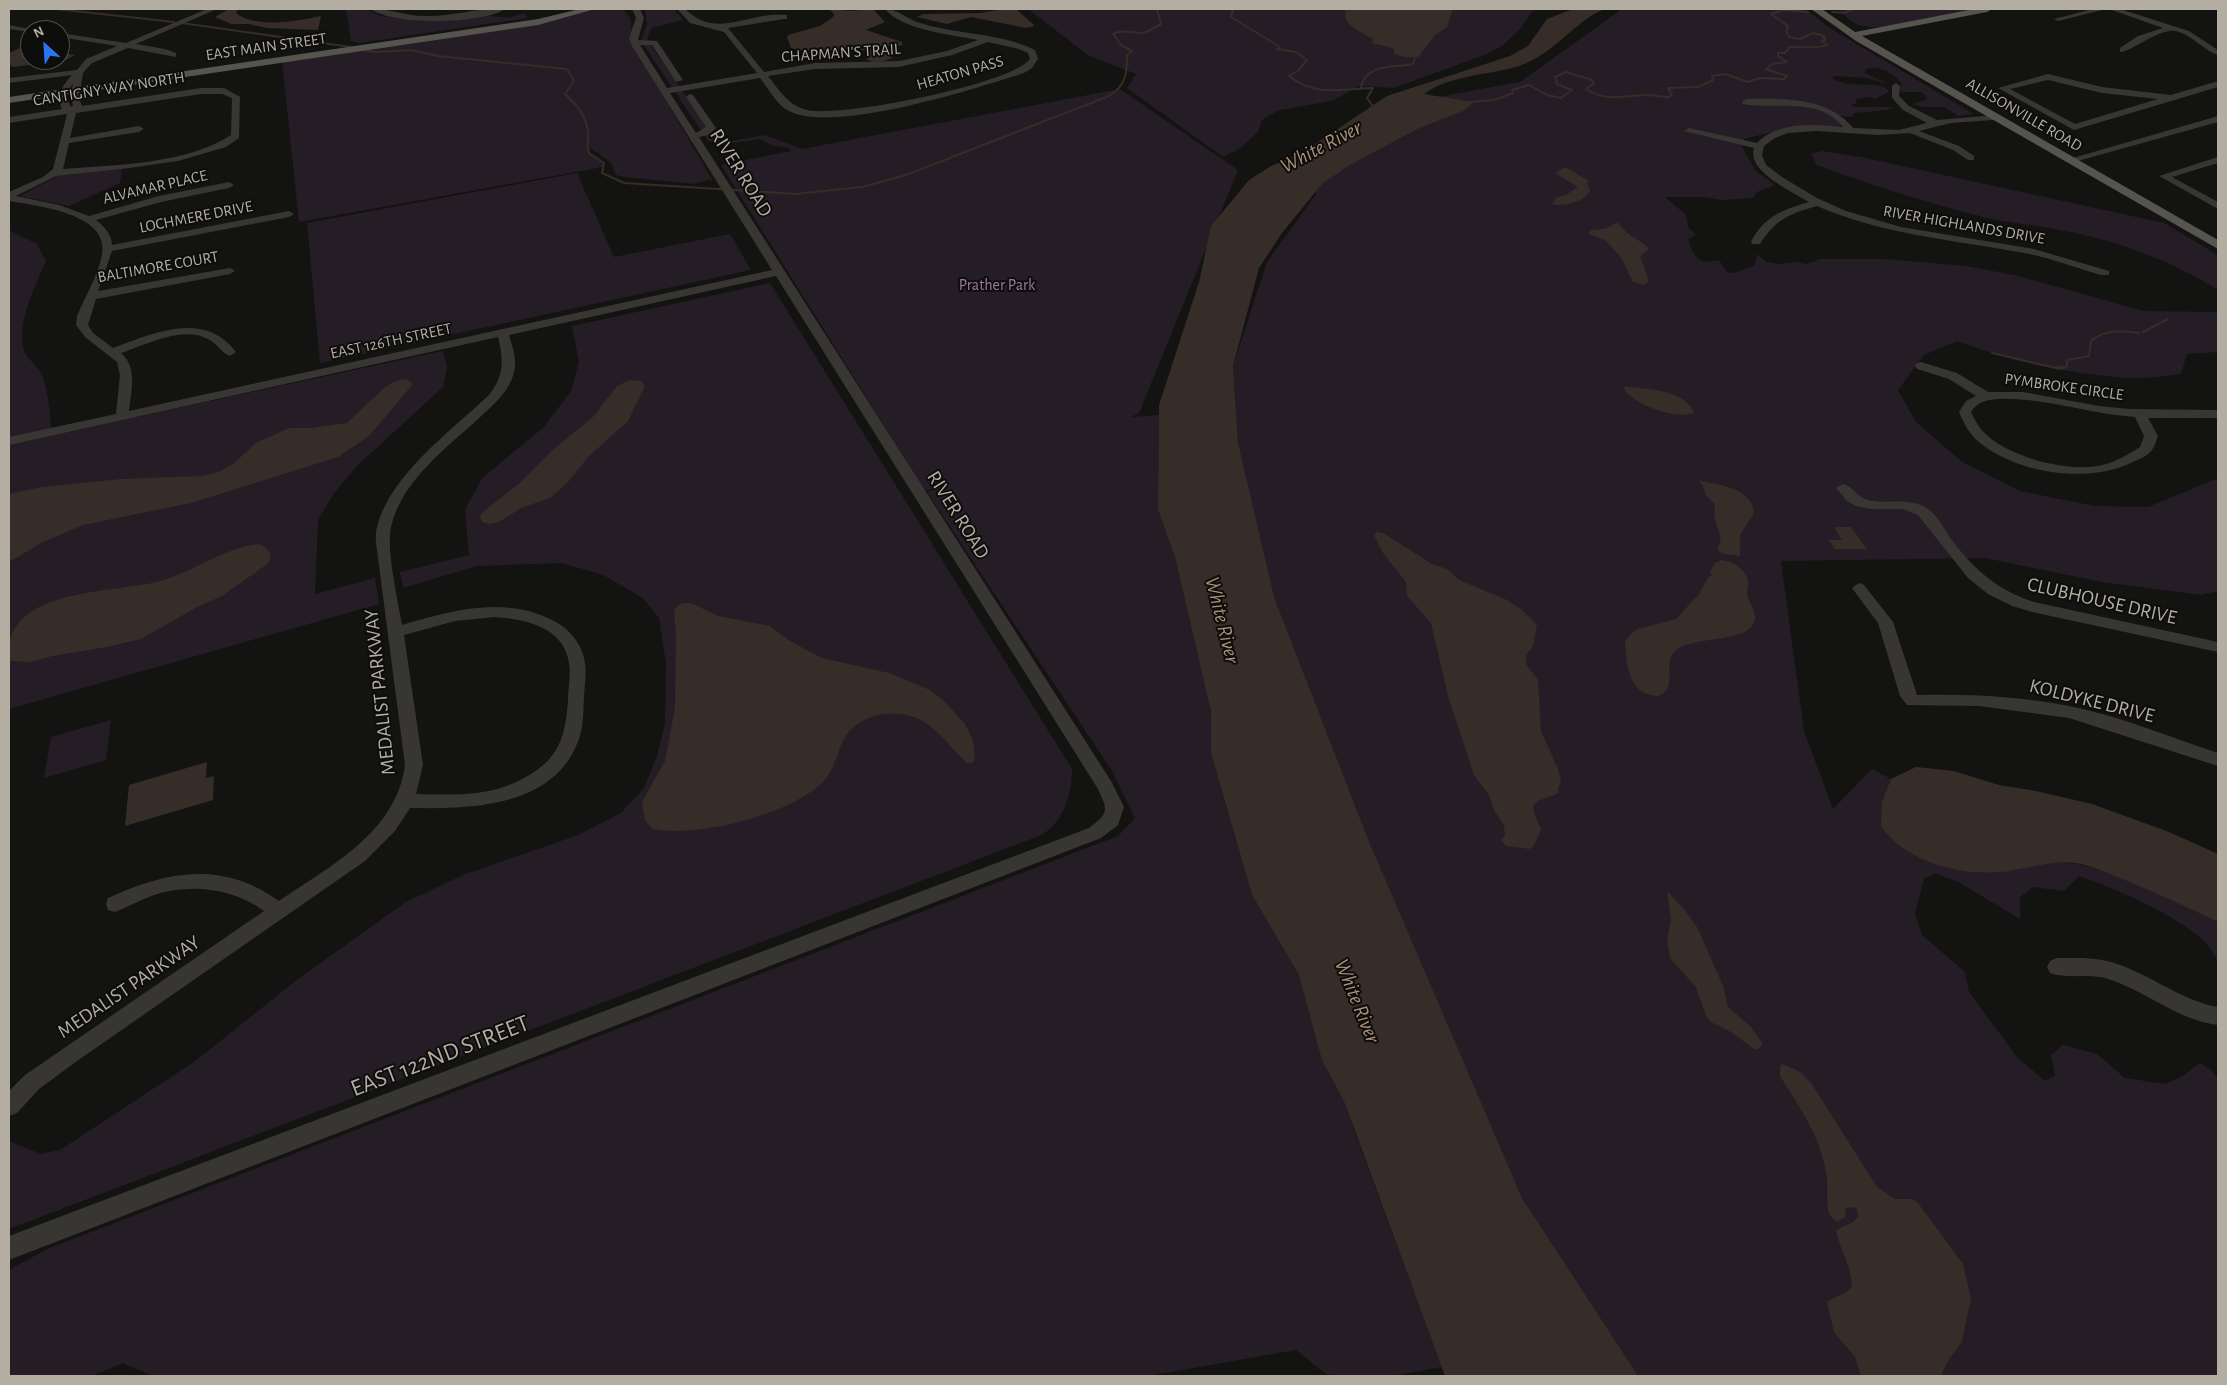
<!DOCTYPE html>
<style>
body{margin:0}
#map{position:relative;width:2227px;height:1385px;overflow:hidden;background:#131311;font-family:"Alegreya Sans",sans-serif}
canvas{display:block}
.frame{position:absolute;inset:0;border:10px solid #b3ada2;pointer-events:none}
.north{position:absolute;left:20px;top:20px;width:50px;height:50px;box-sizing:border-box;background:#0d0d0c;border:1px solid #4f4d48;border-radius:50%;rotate:334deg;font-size:14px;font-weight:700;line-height:20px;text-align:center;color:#b3ada2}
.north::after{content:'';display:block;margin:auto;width:18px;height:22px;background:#2b75f1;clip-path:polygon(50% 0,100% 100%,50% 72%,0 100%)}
</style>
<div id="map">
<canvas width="2227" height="1385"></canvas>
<div class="frame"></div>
<div class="north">N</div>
</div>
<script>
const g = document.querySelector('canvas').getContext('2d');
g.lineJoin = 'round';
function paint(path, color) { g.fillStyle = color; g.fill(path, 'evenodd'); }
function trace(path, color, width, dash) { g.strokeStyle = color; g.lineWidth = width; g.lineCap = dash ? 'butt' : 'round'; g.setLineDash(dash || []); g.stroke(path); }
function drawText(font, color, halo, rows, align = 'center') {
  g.font = font + ' "Alegreya Sans",sans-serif'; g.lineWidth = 4; g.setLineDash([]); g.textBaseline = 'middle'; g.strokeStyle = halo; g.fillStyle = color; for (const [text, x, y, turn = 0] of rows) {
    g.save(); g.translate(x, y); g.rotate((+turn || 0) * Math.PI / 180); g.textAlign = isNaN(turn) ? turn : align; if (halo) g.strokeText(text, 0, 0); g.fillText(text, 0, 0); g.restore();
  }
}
const green = new Path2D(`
 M346,9H366L380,16L412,20L492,16L508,18L525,13L527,18L359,43L351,41Z
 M593,9H623L631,19V41L713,181L709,180L695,184L624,177L616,175L611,163L588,146L590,153L604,163L603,167L299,222L282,61L535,23Z
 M645,9H674L683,20L651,28L647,40L716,139L726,142L765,135L802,149L1120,89L1238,170L1139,413L1131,417L1159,415L1158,510L1175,557L1211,712V753L1252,895L1313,998L1354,1130L1442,1367L1393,1376H1337L1326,1374L1296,1350L1148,1376H153L123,1363L92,1376H9V1270L47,1249L1118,836L1135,818L1112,771L927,492L939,487L925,491L721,165L791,151L789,148L771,145L761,139L725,144L708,141L641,41L647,24Z
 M1028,9H1537L1532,11L1521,28L1502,46L1484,55L1394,88L1359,86L1332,101L1279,110L1262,120L1258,132L1241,148L1223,157L1127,88L1136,74L1088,55Z
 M1622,9H1805L1830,28L1974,114L1958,116L1944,107H1924L1912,104L1926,100L1927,98L1922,92H1902L1899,88L1902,86C1897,74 1878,65 1866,69L1865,73L1890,85L1867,78L1834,76L1832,78C1850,90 1877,79 1890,91L1875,99L1870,97L1856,99V103L1851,105L1854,107H1893L1887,110L1854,113L1852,117L1840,116L1841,126L1776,131L1744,139L1742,147L1756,171L1775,185L1757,192L1753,198L1721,200L1704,197H1665L1686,215L1688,227L1696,235L1688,239C1694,258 1699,265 1719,260L1727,272L1734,273L1755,265L1757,254L1767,262L1780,264L1795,262L1807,264L1820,259H1885L1967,266L2018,276L2144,311L2218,312V352L2187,354L2181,374C2164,376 2145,379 2128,378C2068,374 2013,362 1957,341L1924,355L1898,390L1916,422L1961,461L2020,491L2095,506L2148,507L2218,478V591L2201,595L2102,582L1985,558L1781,561L1804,731L1833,809L1872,769L1891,779L1882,801L1978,873C1992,872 2006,872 2020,869C2030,867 2040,862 2050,862C2102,860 2171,899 2218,922V961C2214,955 2210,948 2205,942C2178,916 2115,888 2079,876L2064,891L2033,887L2020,897V919L1960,883L1935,873L1924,879L1915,914L1922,935L1965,972L1969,992L2017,1057L2045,1081L2055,1076L2051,1055L2063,1045L2097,1054L2125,1078L2166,1084L2183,1076L2200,1063L2210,1069L2218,1079V1376H1636L1522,1198L1377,862L1270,587L1239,463L1233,366L1267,262L1317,193L1303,190L1432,98L1520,82Z
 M1838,9H1976C1948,15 1886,33 1859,25C1852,23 1844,14 1838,9Z
 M1822,151L1861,157L2164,223L2218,255V290C2169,259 2113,239 2055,229C2033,225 2010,223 1988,218C1930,204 1874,186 1817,165L1811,154Z
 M122,169L120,183L69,206L20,196L58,176Z
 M577,173L614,257L730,234L751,270L320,363L307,223Z
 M9,230L37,244L46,261C35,287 17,320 24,350C27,359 38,366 42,375C49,393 50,416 52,435L443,351L447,367L443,387L358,465L334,493L318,520L315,594L375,578L379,604L9,709Z
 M770,283L1072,769C1072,793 1063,825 1039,836L9,1229V1141L41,1154L60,1150L194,1062L298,979L406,902L463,875L578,835L621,813L644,788L657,756L665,724L666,664L659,618L643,598L603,575L562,563L477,566L403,588L400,572L469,555L465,510L482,478L544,427L571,391L579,362L572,326Z
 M111,720L106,760L44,778L51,737Z`);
const water = new Path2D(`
 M229,9H238L236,13C256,29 298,21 321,16L318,30L267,28L248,24H231L215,17Z
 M829,9L850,11L873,9L885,22L866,30L902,42V45L889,50L892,58C885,62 875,63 868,60L866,57L870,51L868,50L802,51L791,48L787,37L788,35L820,26L833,17L834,14Z
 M1003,9H1016L1035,26L1026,28L971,17L947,24L917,17L923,14L980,13Z
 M1346,9H1452V11L1447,27L1435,35L1418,57H1404L1395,54L1393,48L1372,43L1373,39C1362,32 1341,26 1346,9Z
 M1573,9H1605C1575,20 1555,54 1519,66C1491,75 1448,75 1424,94L1474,102L1463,111L1417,129L1348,166L1322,184L1282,233L1259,268L1233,366L1238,443L1274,597L1370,844L1522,1198L1638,1376H1445L1344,1101L1322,1060L1299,975L1252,895L1211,753V712L1175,557L1158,510L1159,405L1199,282L1211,226L1249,180L1271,166L1300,154L1387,96L1510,56L1528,46L1547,19Z
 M20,48H30V60H60V53L75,55L66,60L14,67L9,65V53Z
 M1565,167L1589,181L1587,183L1590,191C1584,202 1564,207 1552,204L1557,197L1566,195L1578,187L1555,173Z
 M1618,222C1624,235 1641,239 1649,249L1640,256L1649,281L1643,285L1633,282L1621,257L1606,241L1588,233L1591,230L1605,229Z
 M406,379L413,384L369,436L338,457L191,503L83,525L43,542L9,562V494L42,487L122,479L201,476L219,472L233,464L256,443L289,428H311L347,423L385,387L396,381Z
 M630,380L641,381L645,386L628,421L588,457L568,482L550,498L521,508L499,522L490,524L482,522L480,517L482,513L521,482L555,448L593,417L617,386Z
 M1625,386C1646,390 1684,388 1694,413C1676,420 1634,405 1624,389Z
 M1699,481C1718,484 1752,488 1754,513L1740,535V556L1724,554L1717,550C1724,536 1719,533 1715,520C1713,515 1715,509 1715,504L1705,494L1703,485Z
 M1834,527H1851L1867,549H1835L1829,540H1842Z
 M1377,532L1383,533L1432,564L1447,569L1459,580L1507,600L1521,609L1537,625L1533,646L1526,655V664L1538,680L1541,731L1558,769L1561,781L1558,789L1559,793L1538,801L1533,806L1534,814L1541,829L1534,845L1530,849L1506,846L1501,840L1505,835L1504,825L1495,812L1489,795L1474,775L1448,696L1431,623L1407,596L1406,582L1383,553L1374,535Z
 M259,544C269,547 275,557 266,565L222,596L197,607L141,639L107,647L52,656L31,662L9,661C9,654 7,645 10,639C28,585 123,594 167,579C197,569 227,547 259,544Z
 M1722,560C1733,562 1745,568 1748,580C1749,585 1747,590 1747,595C1749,602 1755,610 1755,617C1755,645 1693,634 1675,651C1661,665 1680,688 1658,696C1628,696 1626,662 1625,641L1633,632L1638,629L1676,619L1699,594L1708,578L1712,575L1710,572L1715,563Z
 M682,603H691L718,616L770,626L790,641L822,658L889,673L930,690L944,701L965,724L973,741L975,760L971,763H967C939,736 926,709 883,714C868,716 856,723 847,734C837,748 836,768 824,781C791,815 697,838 652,829L645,820L642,802L665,761L675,708L676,635L674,609Z
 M207,762L206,778L214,776L213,800L125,826L129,785Z
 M1916,767L1954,771L1999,785L2036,791L2092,804L2169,832L2218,854V922C2187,907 2157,893 2125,880C2109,874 2091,865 2075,863C2048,860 2026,870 2000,872C1960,876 1904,861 1881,826L1882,801L1891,779Z
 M1667,891L1684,909L1697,927L1724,988L1728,1007L1750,1026L1763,1044L1757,1049H1754L1731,1032L1711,1022L1706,1016L1696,987L1670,958L1667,941L1671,919Z
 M1783,1064L1800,1072L1811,1083L1877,1187L1895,1199H1912L1918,1203L1963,1264L1971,1299L1962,1341L1946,1364L1941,1376H1861L1855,1357L1834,1332L1827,1302C1836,1295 1844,1296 1852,1287C1852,1267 1840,1250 1836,1230L1853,1222L1858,1217L1857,1209L1852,1207L1846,1208L1845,1217L1837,1222L1829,1214C1826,1202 1828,1191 1827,1179C1823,1140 1800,1108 1780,1076V1066Z`);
const streamFar1 = new Path2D(`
 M56,9L174,22
 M1233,9L1231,17L1280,47L1277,49L1296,52L1307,60L1298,71L1289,76C1317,98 1342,88 1373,88L1367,98L1374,108
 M1832,12L1845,13L1854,9
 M182,23L351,47
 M362,50L376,52L411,50L438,56L567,69L574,81L565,94C576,104 587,116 588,133C588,140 587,145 589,153L604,163L602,173L624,183L796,194L862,187L906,175L1109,96C1126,85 1127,75 1127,55L1132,51L1122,46L1113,34C1123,29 1131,33 1142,33C1149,32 1155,27 1161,24L1157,9
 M1361,88C1365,63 1394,68 1413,64L1415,57
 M1471,102L1494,100L1513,93L1512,90L1529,85L1547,95L1561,98L1572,90L1557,84L1555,77L1566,72L1592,80L1594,83L1586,89C1605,102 1624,96 1645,95C1653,95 1661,97 1669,97L1672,95L1668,88L1698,87L1713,80L1712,76L1726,74L1747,82L1760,78L1784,79L1787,76L1766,69L1772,64L1787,62L1778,56V53H1785L1790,47C1798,47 1823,48 1828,45L1821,41L1826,40L1823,37L1825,36L1813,33L1800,39L1789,37L1786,31L1788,26L1771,14L1783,10L1808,12
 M2143,332L2168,319
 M1992,353L2060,369
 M2062,369L2067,366V360L2089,356L2091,341C2105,329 2122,331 2139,333`);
const stream = new Path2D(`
 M2056,367H2064`);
const minor = new Path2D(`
 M207,9H217L136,44L165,49L176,53V57L128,48L92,63L83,73L79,98L82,106L201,88H224L240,97L239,138L226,147L178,161L122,169L56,176L16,196L59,205L89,216L159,196L229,182L234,185L229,188L161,202L96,220C104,226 112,235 112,245L289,211L294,214L289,217L112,251L98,291L230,268L235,271L230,274L96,299L88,325L93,333L113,348C154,333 204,310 236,352L230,356C221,353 217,343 208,339C183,325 145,345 121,353C138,367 131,392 129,411L772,270L632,46L629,38L636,18L632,9H640L644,18L638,40L657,41L683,80L676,82L652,45H640L667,88L757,73L724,32L690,23L677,9H685C718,41 749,10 787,15V19H784L728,28L764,72L815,63L899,61L947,51L978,40C952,35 902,30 885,9C897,9 906,18 917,22C955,35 999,32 1035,50L1038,59L1032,68L1024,73C977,88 824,138 784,108C775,101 767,87 760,78L670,93L696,133L706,127L686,97L690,94L693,95L716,128L708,135L699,137L1111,781L1124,807L1118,825L1101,838L9,1260V1236L1089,828C1109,813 1108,811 1098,789L776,276L509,335C513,348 518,362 513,376C507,394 491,407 478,419C445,449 401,482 391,527C386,550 398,600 402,625C450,611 502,596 550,619C566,626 580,640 584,658C587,670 585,683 584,696C583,712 584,729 577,744C551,808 468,809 410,808L395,831L365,861L77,1061L39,1089L17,1113L9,1116V1091L25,1075L264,911C233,888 190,883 154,895C140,900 128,907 115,912L108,910L106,904L108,898C166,871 223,860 279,901C330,866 396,833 405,765L378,558C377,548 374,537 377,527C390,475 451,431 489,395C504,376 504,360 498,337L9,445V437L116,414L120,375L117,362L85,337L76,325L77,316C85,297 98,275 102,255C110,213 37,206 9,201V192L43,177L53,169L67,114L9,123V117L62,109C56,95 62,86 72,75L9,83V78L77,70L86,59L117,46L60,37V33L126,43ZM988,42L1019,49L1028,53L1030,59C1012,84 840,118 807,110C788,105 780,91 768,76L815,69L899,67L952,55ZM73,84L71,98L73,105L71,107C66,100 67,91 73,84ZM201,94H222L232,98L231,135C188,164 114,165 63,169L69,143L139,132L144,129L139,126L70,138L76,113ZM495,617C525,619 564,627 569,663C571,675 568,688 568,701C565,738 559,759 524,778C491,797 453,795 416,794L423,765L404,635L455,621Z
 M371,9C388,8 406,16 424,16C451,17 479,7 505,9C483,24 393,26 371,9Z
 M2093,9H2106L2058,21L2054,19Z
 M2109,9H2120L2189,31L2218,50V55C2203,51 2187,29 2170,31C2155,32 2128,53 2120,52V48L2138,36L2163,28Z
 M9,25L34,30H30V32L9,29Z
 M2048,74L2102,87L2171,95L2218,81V87L2074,130L1998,88ZM2048,80L2102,93L2158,99L2075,124L2010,89Z
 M1896,83L1900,86L1899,96L1909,106L1937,120L1996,115V119L1993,120L1951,123L1919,131L1959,146L1974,156V160H1968L1953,150L1910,133L1878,135L1817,131L1788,133L1775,138L1764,146L1762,155L1766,165L1782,177L1817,198L1846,211L1901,227L2034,249L2109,271V275H2101C2076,268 2051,258 2024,253C1954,240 1884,235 1817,206C1789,214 1776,219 1760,244H1752L1751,242C1763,217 1784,209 1809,202C1793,192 1746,171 1754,148L1684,131L1689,128L1757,143C1777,121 1816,124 1843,127C1819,96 1775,110 1743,104L1742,102L1746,99C1782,98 1829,97 1853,128L1899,130L1927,123L1903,110L1892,98V86Z
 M2218,116V122L2074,162L2066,160Z
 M2218,157V163L2172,177L2218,202V209L2159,176Z
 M1921,362L1957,373L1988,392H2023L2099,406L2129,409L2218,410V418H2148L2158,436C2156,440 2155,446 2152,450C2148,456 2139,459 2133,462C2089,484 2019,474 1980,443C1970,435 1964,424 1959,412L1966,401L1976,396L1949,379L1917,369L1915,366L1917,363ZM1997,399C2044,397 2088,414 2135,417L2144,436L2140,447C2129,454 2116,462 2102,465C2069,473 2014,458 1989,437C1980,430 1976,422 1971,412C1977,402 1986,400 1997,399Z
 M1843,484C1853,486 1857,497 1868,500C1888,505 1908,496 1928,509C1938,516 1944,529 1951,539C1973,569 1999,591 2034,602L2218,642V652L2032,612L2012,606L1988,594L1968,578L1918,515L1903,509H1871L1856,506L1847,501L1836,488Z
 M1859,583L1864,585L1893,622L1917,695C1968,694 2019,696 2069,706C2120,716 2169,737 2218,753V766L2069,718L1979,706L1907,705L1900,696L1878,623L1852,588Z
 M2057,958C2074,958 2091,957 2107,961C2147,971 2178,1000 2218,1007V1025C2178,1020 2149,993 2111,980C2091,972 2069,980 2050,973L2047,967L2050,961Z`);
const major = new Path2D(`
 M580,9H595L538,25L9,103V97L538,19Z
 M1811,9H1822L1855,32L1974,9H1992L1987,12L1862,36L2218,240V249L1856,41Z`);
const farStreetnames = [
 ["EAST MAIN STREET",266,47,-8],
 ["CHAPMAN'S TRAIL",841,53,-4],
 ["HEATON PASS",960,73,-16],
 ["CANTIGNY WAY NORTH",109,89,-9],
 ["ALLISONVILLE ROAD",2024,115,30],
 ["ALVAMAR PLACE",155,187,-13],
 ["LOCHMERE DRIVE",196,217,-11],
 ["RIVER HIGHLANDS DRIVE",1964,225,10],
 ["BALTIMORE COURT",158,267,-10],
 ["EAST 126TH STREET",391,341,-12],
 ["PYMBROKE CIRCLE",2064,387,8]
];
const farParknames = [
 ["Prather Park",997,285]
];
const streetNames = [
 ["RIVER ROAD",741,173,58],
 ["RIVER ROAD",958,515,58],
 ["CLUBHOUSE DRIVE",2102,601,13],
 ["MEDALIST PARKWAY",380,692,-96],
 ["KOLDYKE DRIVE",2092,701,14],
 ["MEDALIST PARKWAY",129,987,-34]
];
const waterNames = [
 ["White River",1321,147,-28],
 ["White River",1222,620,76],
 ["White River",1357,1001,68]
];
const nearStreetnames = [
 ["EAST 122ND STREET",440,1056,-21]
];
paint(green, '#251d25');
paint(water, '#362d28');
trace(streamFar1, '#362d28', 2);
trace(stream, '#362d28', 2.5);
paint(minor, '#383632');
paint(major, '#56544e');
drawText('16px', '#b3ada2', '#0d0d0c', farStreetnames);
drawText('16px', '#9f799e', '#0d0d0c', farParknames);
drawText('20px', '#b3ada2', '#0d0d0c', streetNames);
drawText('italic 21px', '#af9079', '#0d0d0c', waterNames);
drawText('24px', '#b3ada2', '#0d0d0c', nearStreetnames);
</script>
